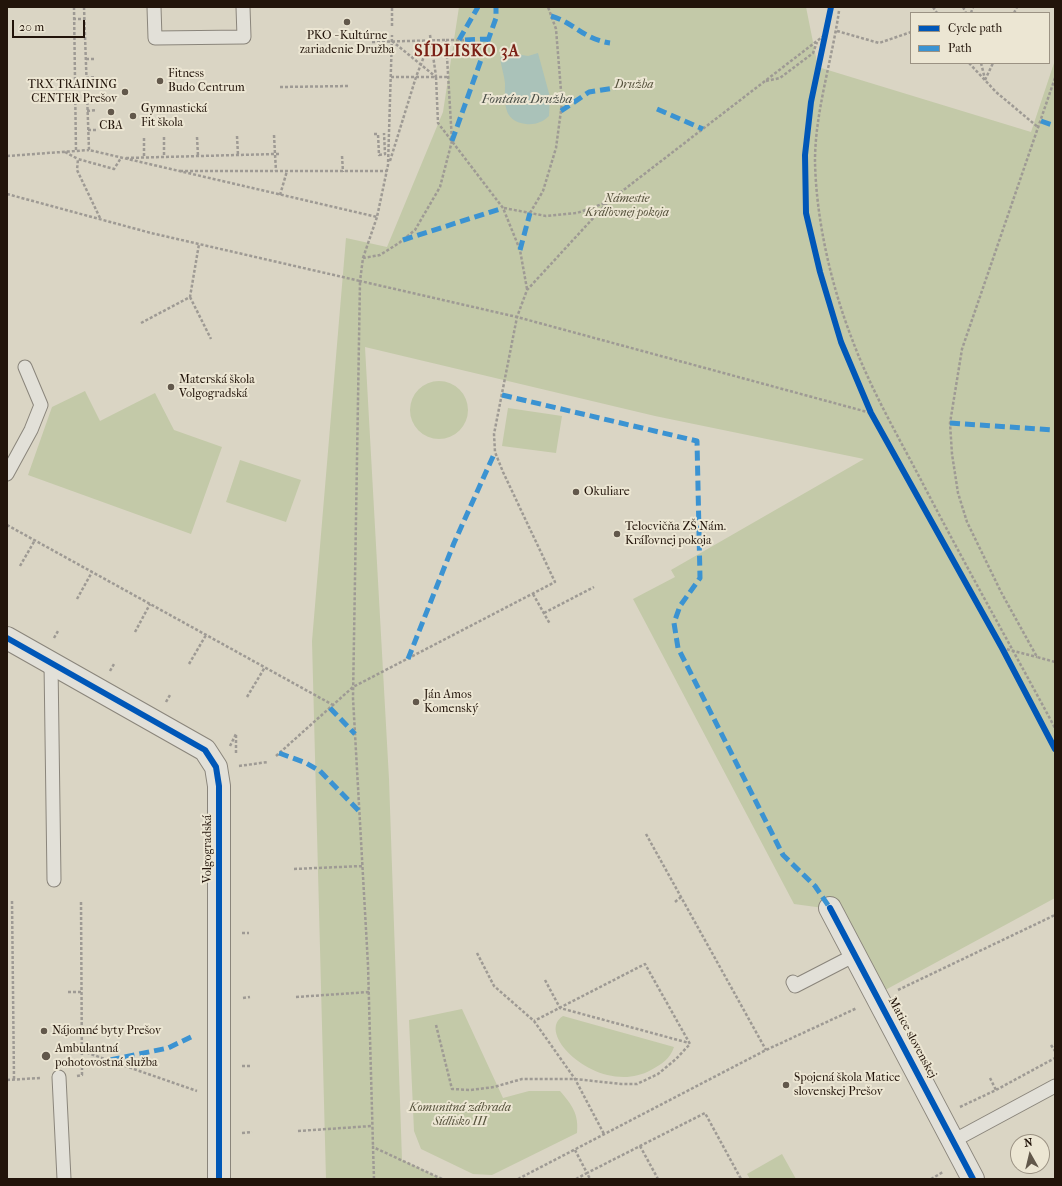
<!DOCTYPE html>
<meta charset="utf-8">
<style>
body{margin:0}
#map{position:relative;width:1062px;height:1186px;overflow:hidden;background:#dad5c4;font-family:"IM FELL French Canon",serif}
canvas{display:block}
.frame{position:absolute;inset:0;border:8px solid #22140a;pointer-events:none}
.legend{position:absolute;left:910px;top:12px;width:140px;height:52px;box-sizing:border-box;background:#ece6d3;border:1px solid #9b9283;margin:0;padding:5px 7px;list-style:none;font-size:12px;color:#22140a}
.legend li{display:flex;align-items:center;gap:8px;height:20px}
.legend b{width:20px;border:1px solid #9b9283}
.north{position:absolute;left:1010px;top:1134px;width:40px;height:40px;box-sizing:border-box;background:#ece6d3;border:1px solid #9b9283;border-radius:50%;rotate:352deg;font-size:11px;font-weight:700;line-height:16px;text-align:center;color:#22140a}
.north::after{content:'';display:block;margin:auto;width:14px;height:18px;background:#62584b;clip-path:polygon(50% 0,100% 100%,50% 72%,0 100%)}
.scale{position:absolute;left:12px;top:20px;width:73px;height:18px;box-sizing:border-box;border:2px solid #22140a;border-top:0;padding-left:5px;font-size:12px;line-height:14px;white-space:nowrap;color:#22140a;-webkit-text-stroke:3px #ece6d3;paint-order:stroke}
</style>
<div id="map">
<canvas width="1062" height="1186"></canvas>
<div class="frame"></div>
<ul class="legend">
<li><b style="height:5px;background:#0057b8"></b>Cycle path</li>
<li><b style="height:5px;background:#3b93d2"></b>Path</li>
</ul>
<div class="north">N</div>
<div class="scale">20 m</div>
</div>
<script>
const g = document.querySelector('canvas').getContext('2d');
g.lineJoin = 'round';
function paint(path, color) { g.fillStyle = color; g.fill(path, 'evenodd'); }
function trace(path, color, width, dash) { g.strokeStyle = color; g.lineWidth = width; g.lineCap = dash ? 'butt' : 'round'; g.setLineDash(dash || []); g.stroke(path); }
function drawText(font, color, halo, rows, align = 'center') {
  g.font = font + ' "IM FELL French Canon",serif'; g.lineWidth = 4; g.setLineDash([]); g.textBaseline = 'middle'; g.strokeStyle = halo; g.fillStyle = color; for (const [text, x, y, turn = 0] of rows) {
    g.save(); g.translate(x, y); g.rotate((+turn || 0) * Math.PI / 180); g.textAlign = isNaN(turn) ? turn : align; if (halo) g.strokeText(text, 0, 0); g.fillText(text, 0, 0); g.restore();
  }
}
const green = new Path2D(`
 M459,7H806L818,67L1031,132L1055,60V898L876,995L831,909L794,904L633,599L675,577L671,570L864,459L655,416L365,347L389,779L402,1160L442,1179H326L312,641L346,238L387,247L443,112Z
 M410 410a29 29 0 1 1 58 0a29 29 0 1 1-58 0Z
 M85,391L100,421L155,393L174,430L222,447L191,534L28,475L52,407Z
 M508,408L562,416L556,453L502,446Z
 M240,460L301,480L286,522L226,502Z
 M462,1009L503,1098L529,1091H560C572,1105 579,1114 577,1133L492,1175L473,1174L421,1149L414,1131L409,1020Z
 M563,1016L674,1047C670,1059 662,1064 651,1070C601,1098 533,1034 563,1016Z
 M782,1154L796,1179H750L747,1174Z`);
const water = new Path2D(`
 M538,53L550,97L549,116C543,122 535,125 526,124C502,121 505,102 505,83C504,74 501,66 500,58L516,54L528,56Z`);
const path = new Path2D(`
 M74,7L76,151
 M84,7L89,150L377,217L388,165L392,35
 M933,7L937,13
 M963,7L966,13
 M839,11C832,60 815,112 815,161C816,219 831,285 852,339C870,388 898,436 922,482C965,565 1011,646 1055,728
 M971,13L973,7
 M1014,13L1017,7
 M73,19H84
 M392,26V7
 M837,31L879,43L911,32
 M430,35L436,76
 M446,40H465
 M392,41L436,77H447
 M372,42L446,40L452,141L440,187L415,230L399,243L380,255L363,258L360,281L517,317L871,413
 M86,59H96
 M969,63L996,92L1039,128
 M981,63L985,79
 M391,77H436L438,123L503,208L520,250L527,289
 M86,78L96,77
 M1055,78L962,349L950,423L952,454L958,493L967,522L1001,592L1037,657L1055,662
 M985,80L993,63
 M766,81L780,78L813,53L817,42
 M280,87L349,86
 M87,111L97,110
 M88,130H97
 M374,134H378L379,155L385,154L384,133
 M274,135L275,154H281
 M237,136L238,155
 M164,137V157
 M197,137L198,156
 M144,138V157
 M65,152L78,159
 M7,156L89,150
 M342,156L343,172
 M126,158L275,154L276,171
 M390,161L416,77L430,41
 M180,171H387
 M7,194L151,233L360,281L353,698L368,965L373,1147
 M280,195L287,171
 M504,208L546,216L577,213L608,202
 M530,213L543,191L556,148L562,103L556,29L548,7
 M100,218L77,170L78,159L114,169L121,158
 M363,258L377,217
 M190,297L211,339
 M141,323L190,297L199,244
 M7,525L333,705
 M20,566L35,540
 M533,594L550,624
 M77,599L92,572
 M544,613L594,587
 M135,632L150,604
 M54,638L58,631
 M1002,648L1037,657
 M189,664L206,635
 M110,671L114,664
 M247,697L265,667
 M166,702L170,695
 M230,746L236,734
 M236,753V734
 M276,756L353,687L555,582L503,472L495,452L494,434L517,317L527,290L608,202L826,34
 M239,766L268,762
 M646,834L766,1050
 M294,869L362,866
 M12,901L14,1079
 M675,902L681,897
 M242,933H249
 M477,953L494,986L534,1021L575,1079L604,1134
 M545,980L560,1008L689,1043
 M898,990L1055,915
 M68,992H81
 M296,997L369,992
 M243,998L250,997
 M436,1025L452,1089L471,1090L494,1087L522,1079H575L621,1084H637L658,1074L676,1059L690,1044L645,964L534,1021
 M1051,1045L1055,1051
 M82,1051L197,1091
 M242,1066H251
 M77,1076L82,1075L81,901
 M990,1078L996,1090
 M7,1080L40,1078
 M960,1107L996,1090L1055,1058
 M298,1131L372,1126
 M242,1133L252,1132
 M640,1146L658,1179
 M575,1150L587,1173L705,1113L741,1179
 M374,1179L373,1147L442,1179
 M518,1179L766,1050L857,1008
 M576,1179L587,1173L590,1179
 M931,1179L943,1172`);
const service = new Path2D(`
 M154,7L155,38L244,37L243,7
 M7,474L31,430L41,405L25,367
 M51,663L54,880
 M793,982L795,986L855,955
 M59,1077L64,1179
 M953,1141L1055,1086`);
const minor = new Path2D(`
 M7,638L205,750L216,767L219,786V1179
 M830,908L973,1179`);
const quiet = new Path2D(`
 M551,16C575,23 583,39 610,43
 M459,40L478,7
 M465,40L488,39
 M657,109L703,129
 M561,111L589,92L615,88
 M1041,121L1055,126
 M452,141L496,18V7
 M403,240L503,208
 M520,250L530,213
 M502,395L697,441L700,578L680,606L674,623L678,648L783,855L815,886L830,908
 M950,423L1055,430
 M408,659L454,543L495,452
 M330,708L355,734
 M279,753L306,763L320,771L359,811
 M110,1060L168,1048L191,1037`);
const cycleway = new Path2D(`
 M831,7L811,102L805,155L806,213L820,272L841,342L871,413L1002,648L1055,749
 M7,638L205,750L216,767L219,786V1179
 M830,908L973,1179`);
const markers = [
 [347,22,4,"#62584b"],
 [160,81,4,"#62584b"],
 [125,92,4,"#62584b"],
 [111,112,4,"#62584b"],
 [133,116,4,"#62584b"],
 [171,387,4,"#62584b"],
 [576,492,4,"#62584b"],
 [617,534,4,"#62584b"],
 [416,702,4,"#62584b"],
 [44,1031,4,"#62584b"],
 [46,1056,5,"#62584b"],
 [786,1085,4,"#62584b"]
];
const poiNames = [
 ["PKO - Kultúrne",347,36,"center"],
 ["zariadenie Družba",347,50,"center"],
 ["Fitness",168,74],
 ["Budo Centrum",168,88],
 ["TRX TRAINING",117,85,"right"],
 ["CENTER Prešov",117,99,"right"],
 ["Gymnastická",141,109],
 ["Fit škola",141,123],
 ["CBA",111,126,"center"],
 ["Materská škola",179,380],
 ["Volgogradská",179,394],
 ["Okuliare",584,492],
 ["Telocvičňa ZŠ Nám.",625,527],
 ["Kráľovnej pokoja",625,541],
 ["Ján Amos",424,695],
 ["Komenský",424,709],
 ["Nájomné byty Prešov",52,1031],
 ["Ambulantná",55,1049],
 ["pohotovostná služba",55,1063],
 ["Spojená škola Matice",794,1078],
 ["slovenskej Prešov",794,1092]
];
const parkNames = [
 ["Družba",634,85],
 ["Námestie",627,199],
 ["Kráľovnej pokoja",627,213],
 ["Komunitná záhrada",460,1108],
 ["Sídlisko III",460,1122]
];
const streetNames = [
 ["Volgogradská",208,849,-90],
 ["Matice slovenskej",912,1038,62]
];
const waterNames = [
 ["Fontána Družba",527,100]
];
const districtNames = [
 ["SÍDLISKO 3A",467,52]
];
paint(green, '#c3c9a8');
paint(water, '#aac2b9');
trace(service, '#8a857b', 15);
trace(minor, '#8a857b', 24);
trace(path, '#9e9a94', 2.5, [3, 2]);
trace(service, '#e2e0d8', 13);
trace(minor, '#e2e0d8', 22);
trace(quiet, '#3b93d2', 5, [10, 5]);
trace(cycleway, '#0057b8', 6);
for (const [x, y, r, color] of markers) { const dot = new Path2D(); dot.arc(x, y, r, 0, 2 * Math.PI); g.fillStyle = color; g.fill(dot); trace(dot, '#ece6d3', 1.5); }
drawText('12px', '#22140a', '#ece6d3', poiNames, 'left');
drawText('italic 12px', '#54503a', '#ece6d3', parkNames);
drawText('12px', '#22140a', '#ece6d3', streetNames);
drawText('italic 13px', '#4a4e46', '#ece6d3', waterNames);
g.letterSpacing = '1px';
drawText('bold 16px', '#7a1f14', '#ece6d3', districtNames);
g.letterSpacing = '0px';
</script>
